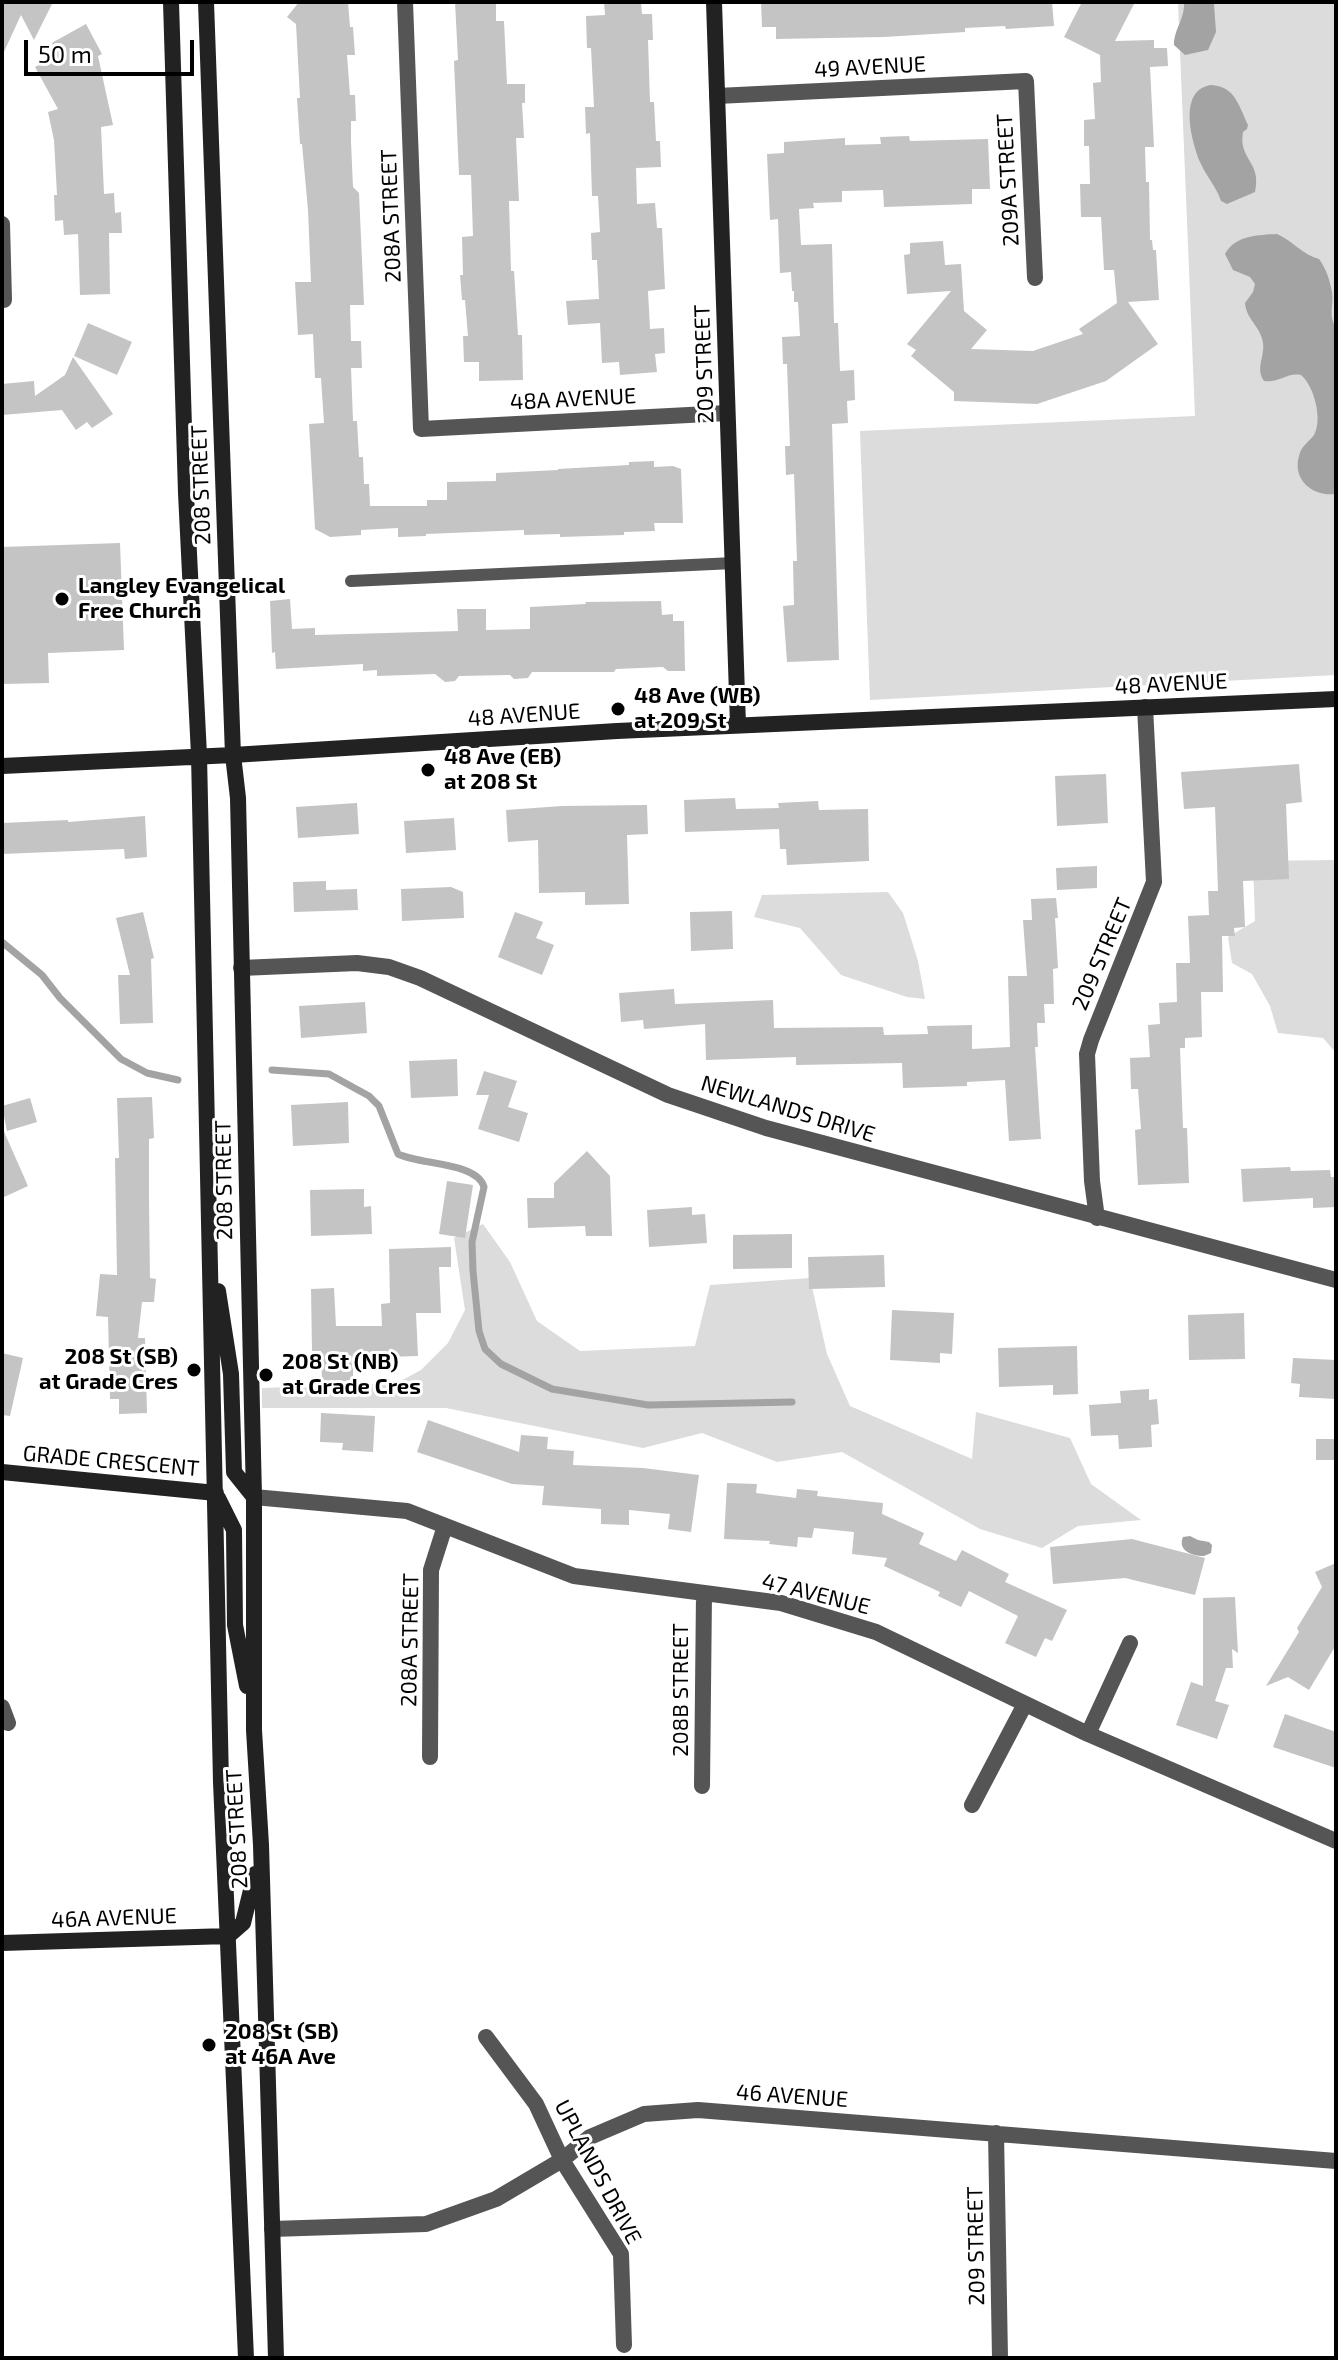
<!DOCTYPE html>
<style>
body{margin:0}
#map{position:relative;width:1338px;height:2360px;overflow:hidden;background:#fff;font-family:"Exo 2",sans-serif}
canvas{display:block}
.frame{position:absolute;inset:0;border:4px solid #000;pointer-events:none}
.scale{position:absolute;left:24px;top:40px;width:170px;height:36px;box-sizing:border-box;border:4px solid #000;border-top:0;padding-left:10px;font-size:24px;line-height:28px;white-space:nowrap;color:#000;-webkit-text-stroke:6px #fff;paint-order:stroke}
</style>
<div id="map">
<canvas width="1338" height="2360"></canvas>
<div class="frame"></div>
<div class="scale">50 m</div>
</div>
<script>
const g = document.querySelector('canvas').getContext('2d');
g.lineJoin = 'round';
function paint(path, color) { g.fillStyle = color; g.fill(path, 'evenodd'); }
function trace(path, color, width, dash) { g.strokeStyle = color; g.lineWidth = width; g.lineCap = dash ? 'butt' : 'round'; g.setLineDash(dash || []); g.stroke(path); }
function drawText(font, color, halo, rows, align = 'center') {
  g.font = font + ' "Exo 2",sans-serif'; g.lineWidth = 6; g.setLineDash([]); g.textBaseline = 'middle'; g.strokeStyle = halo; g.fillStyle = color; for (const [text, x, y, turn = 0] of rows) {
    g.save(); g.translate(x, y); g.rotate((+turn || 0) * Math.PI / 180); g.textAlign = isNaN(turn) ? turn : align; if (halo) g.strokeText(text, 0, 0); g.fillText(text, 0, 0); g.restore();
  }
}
const green = new Path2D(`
 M1178,2H1336V675L870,700L860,431L1195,416Z
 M1336,860V1053L1323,1038L1278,1033L1270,1006L1252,974L1232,963L1228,937L1255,921L1253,861Z
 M888,892L903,913L918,961L925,999L907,997L841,975L800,928L754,917L762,895Z
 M483,1224L510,1262L537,1321L580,1351L695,1346L710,1285L810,1278L827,1354L850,1406L972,1459L976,1412L1070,1438L1091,1484L1141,1520L1078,1526L1042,1548L980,1529L842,1452L777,1462L702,1433L643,1448L446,1408H262V1388L397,1383L421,1370L448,1343L465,1310L454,1238Z`);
const water = new Path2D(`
 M1184,2H1212L1214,4L1216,32L1208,50L1185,55L1174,45C1174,29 1185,19 1184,2Z
 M1211,85C1235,86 1239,106 1248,125L1247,129L1243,132C1238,160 1262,161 1255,192L1227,204L1221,201C1216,186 1206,176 1200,162C1191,139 1178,90 1211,85Z
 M1277,234C1293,241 1303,255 1319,259C1326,268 1330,281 1332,292C1334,305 1328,316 1336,327V494C1313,497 1292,480 1299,456C1301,446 1309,442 1314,435C1323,419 1314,386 1301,375C1287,372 1280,383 1264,381C1255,368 1265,357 1263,343C1261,327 1246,319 1245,303L1253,292L1255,284L1250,277L1233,270L1225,254C1235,235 1259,235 1277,234Z
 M1190,1536L1198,1540L1209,1542L1212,1545L1211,1553L1204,1556C1193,1556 1177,1551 1183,1537Z`);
const stream = new Path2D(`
 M2,942L42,975L60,998L121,1059L147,1073L178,1080
 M272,1070L329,1074L369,1096L379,1106L398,1154C420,1165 477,1162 484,1187L472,1242L473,1271L479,1331L485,1349L501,1364L552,1389L648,1405L792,1402`);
const building = new Path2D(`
 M2,2H53L34,40L21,15L2,56Z
 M299,2H348L350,27H353L355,55H347L350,95H355L356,121H351V142L353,187L359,193L364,305H350L351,341H361L362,368H351L353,421H357L359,457H363L364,484H369L370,506H427V500H447V482L496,481V473L558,470V469L629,465V462L654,461V467L673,466L681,469L683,523H654L655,531L624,532V535L560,537V534L524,535V530L426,534V536L398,537V528L361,530V535L330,537L315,529L309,424L324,423L321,378H315L313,334L298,335L295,282H311L308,210L302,144H300L297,98H300L296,24L287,17Z
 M455,2H496V21H504L507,84H525V103H522L524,138H516L519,201H509L511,271H514L518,335H522L523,380L479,381V362H464L463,336H468L465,300H462L460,275H463L462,237L473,236L471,175H459L454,61L458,60Z
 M604,2H641L642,14H652L653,40H648L650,102H654L656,141H660L661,167L636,168L637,204L655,203L657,228H662L665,289L648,291L650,329L664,328L665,353L655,354L657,372L620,375L619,362L602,363L600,323L568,325L566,301L599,299L597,260H592L591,233L600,232L598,196H592L590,133L586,134L585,107H594L591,48H587L586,16L605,15Z
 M761,2H1052L1054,26L1006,29L1005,26L965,28V32L884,37L776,39V27H762Z
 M1082,2H1135L1115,41L1154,40V48H1167L1168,66L1150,67L1154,147H1145L1146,182H1149L1150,240H1152L1153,250H1156L1159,300L1128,302L1158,344L1106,381L1037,404L954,401V392L911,356L916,350L907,344L951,291L907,294L904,255L910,254V243L943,241L945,265L961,264L964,311L987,330L971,349L1033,351L1083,334L1079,329L1117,303L1114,270H1104L1101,217H1081L1080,184H1090L1089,146H1084V120L1095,119L1093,83L1101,82L1100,55L1064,37Z
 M86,24L102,54L98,56L113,125L101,127L104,194L114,193L115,213L121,212L122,233H109L110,294L80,295L78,234L64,235L63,220L55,221L54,195H57L54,140L48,112L58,109L35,67L46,61L39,50Z
 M909,136L910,141L988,139L990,189H972V204L884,207L883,190L842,191V202L813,203L814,208L799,209L801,245L832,244L834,323H838L840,371L854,370L855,400L847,401L848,423L832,424L839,660L787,662L783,606L794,605L793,561H797L794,474L786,475L785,446H790L787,364H783L782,337L800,336L798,302H794V291H792L791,272L780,273L778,219L770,220L767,154L784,153V142L845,138V145L881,144L880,137Z
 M88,323L132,342L117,375L74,356Z
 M73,357L113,414L92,428L87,422L76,430L62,410L2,415V384L34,381L35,396L65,375Z
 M120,543L124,650L48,653L49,683L2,684V547Z
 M290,599L292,629L315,628V635L458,631L457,609H486V630L530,629V607L586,604L585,602L661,601L662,615L673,614V621H684L685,671H668L663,667L616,669L614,672H532L528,678L514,679L510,675L459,676L455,681L445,682L435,674L377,676V670L363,671V664L276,669L275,652L272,653L270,601Z
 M1299,764L1302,802L1286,804L1289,879L1243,881L1245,927L1234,928L1235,936H1222L1223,992H1201L1202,1037L1185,1038V1048H1180L1183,1128H1187L1189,1183L1138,1185L1135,1130L1141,1129L1138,1089H1131L1130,1058L1150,1057L1148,1025L1160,1024L1159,1003L1177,1002L1176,963H1190L1188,916L1209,915L1208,891H1218L1215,807L1184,809L1181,772Z
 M1106,774L1108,823L1057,826L1055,776Z
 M735,798L736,809L779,808L778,803L818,801L819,810L868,809L869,861L787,865L786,849H780L779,829L685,832L684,800Z
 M357,803L359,834L298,838L296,807Z
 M647,805L648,834L627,835L629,904L585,905V892L539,893L538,840L508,842L506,810L562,806Z
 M145,816L147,857L125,859L124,849L2,854V823L68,820V822Z
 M454,818L456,850L406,853L404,821Z
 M1097,866V888L1057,890L1056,868Z
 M326,881V890L357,889L358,910L294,912L293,882Z
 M451,887L463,892L464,918L402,921L401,889Z
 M1056,898L1058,918H1055L1058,968L1053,969L1054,1004H1044L1045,1023H1037L1038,1047H1035L1041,1139L1009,1141L1005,1080L967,1082V1086L903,1088L902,1063L796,1065V1057L706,1060L705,1024L644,1029L643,1020L621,1022L619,993L674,989L675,1004L773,1000L774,1028L883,1027L884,1035L928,1034L927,1026L972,1025V1049L1010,1047L1008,976H1027L1023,920H1032L1031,899Z
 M732,911L733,949L691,951L690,912Z
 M143,912L154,958L151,959L153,1023L120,1024L118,975H130L116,918Z
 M515,912L543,922L536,938L554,945L542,975L498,957Z
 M365,1002L367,1033L301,1038L299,1006Z
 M457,1059L458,1096L411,1098L409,1061Z
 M484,1071L517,1081L508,1107L528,1113L519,1142L478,1129L489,1095H476Z
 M152,1097L154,1138L149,1139V1203L150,1278L156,1279L154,1302H142L138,1338H145L147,1413L119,1414V1399H110L108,1317L96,1316L100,1274L117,1275L115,1158H119L117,1098Z
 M30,1098L37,1122L7,1131L2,1106Z
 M348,1102L349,1143L293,1146L291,1105Z
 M2,1127L28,1186L2,1198Z
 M587,1151L610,1176L612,1236H586L585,1226L528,1228L527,1198H554V1183Z
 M1290,1167L1291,1171L1330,1170L1331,1177H1336V1207L1313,1208V1198L1243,1202L1241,1169Z
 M447,1181L473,1185L465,1238L439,1234Z
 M364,1189V1207L371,1206L372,1234L311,1236L310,1190Z
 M692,1207V1215L705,1214L707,1243L649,1247L647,1210Z
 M792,1234V1268L733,1269V1235Z
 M451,1247V1267H439L441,1313H416L418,1356L353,1358V1381L322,1382L321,1351H312L311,1289L334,1288L336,1326H382L381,1304L390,1303L389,1249Z
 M884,1255L885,1287L809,1289L808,1257Z
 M892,1310L954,1313L952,1354L940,1353V1363L890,1360Z
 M1244,1313L1245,1359L1189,1360L1188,1315Z
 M1077,1346L1078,1394L1053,1395V1385L999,1387L998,1348Z
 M2,1353L23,1358L10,1416L2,1415Z
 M1293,1358L1336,1360V1399L1299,1397L1300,1384L1291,1383Z
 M1149,1389V1400L1157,1399L1159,1424L1151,1425L1152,1447L1119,1449L1118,1435L1091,1436L1089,1405L1121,1403L1120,1391Z
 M321,1413L375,1416L373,1452L342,1450L343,1443L320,1442Z
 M428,1420L519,1452L521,1435L548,1437L547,1449L574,1451L573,1465L643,1468L699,1475L691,1532L668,1529L670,1514L629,1510V1525L601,1524V1509L542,1505L544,1486L512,1484L417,1452Z
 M1316,1439H1336V1460H1316Z
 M727,1483L757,1484L756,1493L796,1498L797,1489L818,1491L817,1496L883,1503L882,1514L924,1533L919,1544L956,1561L962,1550L1009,1574L1005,1582L1067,1610L1052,1641L1045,1638L1036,1657L1005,1643L1018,1616L969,1591L961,1607L938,1596L940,1592L884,1566L887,1558L852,1554L854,1532L814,1528L812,1538L798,1537L797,1547L769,1544L770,1541L724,1539Z
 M1132,1539L1205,1558L1195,1595L1125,1578L1053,1584L1050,1547Z
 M1336,1563V1645L1309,1690L1288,1677L1266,1686L1299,1632L1297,1628L1322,1587L1315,1572Z
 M1235,1597L1238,1653L1232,1649L1233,1668H1226L1215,1701L1229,1705L1217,1739L1176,1725L1191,1682L1203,1686V1598Z
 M1285,1714L1336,1732V1768L1273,1747Z`);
const lane = new Path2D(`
 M351,581L734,563`);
const street = new Path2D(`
 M405,2L421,429L727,413
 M717,96L1026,81L1035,278
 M2,224L4,300
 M241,968L357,963L389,967L420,978L668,1095L766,1128L1336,1280
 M1097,1218L1092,1181L1087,1054L1091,1040L1154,882L1145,707
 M254,1497L407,1511L574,1576L781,1603L876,1632L1088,1734L1336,1841
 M2,1707L8,1723
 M1088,1734L1130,1643
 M430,1757L431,1570L445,1526
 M702,1786L704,1593
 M972,1805L1025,1704
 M486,2037L536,2104L562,2160L621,2254L624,2345
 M996,2133L1000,2358
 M272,2229L426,2224L496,2199L562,2160L590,2137L644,2114L698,2110L1336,2161`);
const secondary = new Path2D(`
 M171,2L186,493L199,755L221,1782L246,2358
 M206,2L233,755L238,798L254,1497V1730L261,1845L276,2358
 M714,2L738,725
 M2,766L233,755L617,731L1336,699
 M218,1291L231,1374L234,1472L254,1497
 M2,1472L216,1493
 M218,1498L234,1530L235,1625L247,1686
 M228,1936L243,1923L255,1874
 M2,1943L228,1936`);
const markers = [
 [62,599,8,"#000"],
 [618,709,8,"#000"],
 [428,770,8,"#000"],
 [194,1370,8,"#000"],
 [266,1375,8,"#000"],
 [209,2045,8,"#000"]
];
const streetNames = [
 ["49 AVENUE",870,67,-3],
 ["209A STREET",1008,180,-93],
 ["208A STREET",391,216,-92],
 ["209 STREET",704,364,-92],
 ["48A AVENUE",573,399,-3],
 ["208 STREET",201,485,-92],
 ["48 AVENUE",1171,684,-3],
 ["48 AVENUE",524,715,-4],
 ["209 STREET",1102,954,-67],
 ["NEWLANDS DRIVE",788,1109,17],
 ["208 STREET",224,1180,-91],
 ["GRADE CRESCENT",111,1461,5],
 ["47 AVENUE",816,1594,14],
 ["208A STREET",410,1640,-89],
 ["208B STREET",681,1690,-90],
 ["208 STREET",237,1829,-93],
 ["46A AVENUE",114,1918,-2],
 ["46 AVENUE",792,2096,4],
 ["UPLANDS DRIVE",598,2172,62],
 ["209 STREET",976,2246,-91]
];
const poiNames = [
 ["Langley Evangelical",78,586],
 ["Free Church",78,611],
 ["48 Ave (WB)",634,696],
 ["at 209 St",634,721],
 ["48 Ave (EB)",444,757],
 ["at 208 St",444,782],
 ["208 St (SB)",178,1357,"right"],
 ["at Grade Cres",178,1382,"right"],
 ["208 St (NB)",282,1362],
 ["at Grade Cres",282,1387],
 ["208 St (SB)",225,2032],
 ["at 46A Ave",225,2057]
];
paint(green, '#dcdcdc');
paint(water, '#a3a3a3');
trace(stream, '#a3a3a3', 7);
paint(building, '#c4c4c4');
trace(lane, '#555', 12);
trace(street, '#555', 16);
trace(secondary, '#222', 16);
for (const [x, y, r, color] of markers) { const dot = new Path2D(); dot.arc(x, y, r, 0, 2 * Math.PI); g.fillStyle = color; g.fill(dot); trace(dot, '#fff', 3); }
drawText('22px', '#000', '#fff', streetNames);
drawText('bold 22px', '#000', '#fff', poiNames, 'left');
</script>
